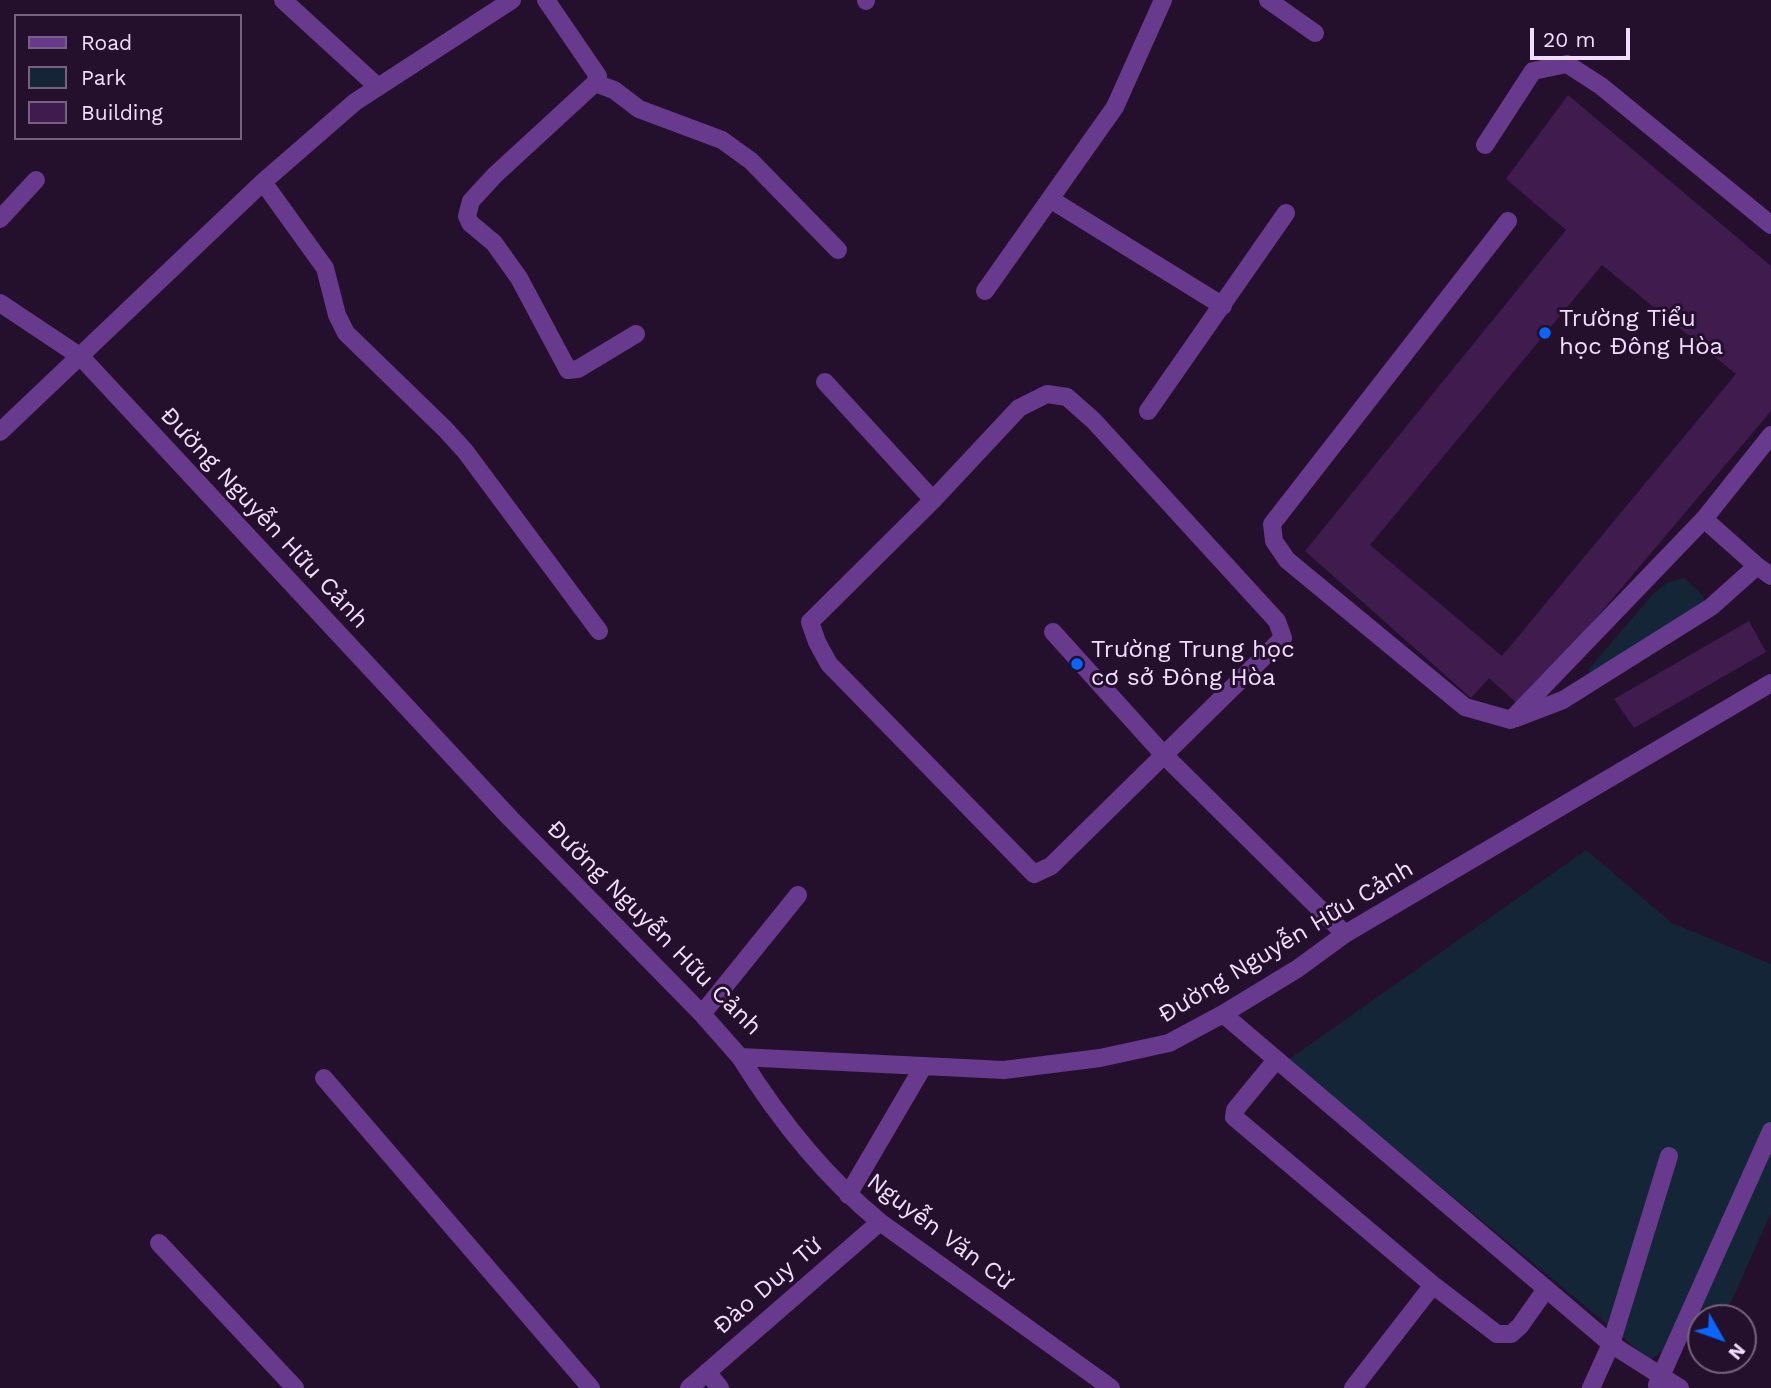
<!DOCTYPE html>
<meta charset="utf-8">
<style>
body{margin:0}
#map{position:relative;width:1771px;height:1388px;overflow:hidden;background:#24102c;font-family:"Work Sans",sans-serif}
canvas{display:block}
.legend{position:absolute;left:14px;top:14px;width:228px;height:126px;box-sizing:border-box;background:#24102c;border:2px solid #766280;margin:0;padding:9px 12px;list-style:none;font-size:21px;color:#f2dcff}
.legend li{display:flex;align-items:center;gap:14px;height:35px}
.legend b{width:35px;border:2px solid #766280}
.north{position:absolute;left:1687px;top:1304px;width:70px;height:70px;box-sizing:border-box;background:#24102c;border:2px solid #766280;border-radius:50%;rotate:130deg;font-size:19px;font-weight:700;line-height:28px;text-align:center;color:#f2dcff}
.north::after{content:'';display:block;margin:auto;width:24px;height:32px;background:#0866ff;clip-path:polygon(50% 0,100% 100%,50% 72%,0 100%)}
.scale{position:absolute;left:1530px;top:28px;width:100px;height:32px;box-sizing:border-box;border:4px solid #f2dcff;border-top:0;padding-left:9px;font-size:21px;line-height:24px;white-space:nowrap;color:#f2dcff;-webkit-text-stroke:5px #24102c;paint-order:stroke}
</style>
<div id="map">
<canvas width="1771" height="1388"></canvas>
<ul class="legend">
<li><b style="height:9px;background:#683a8d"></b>Road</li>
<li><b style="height:19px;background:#132537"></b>Park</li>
<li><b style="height:19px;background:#401b4e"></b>Building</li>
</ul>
<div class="north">N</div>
<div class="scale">20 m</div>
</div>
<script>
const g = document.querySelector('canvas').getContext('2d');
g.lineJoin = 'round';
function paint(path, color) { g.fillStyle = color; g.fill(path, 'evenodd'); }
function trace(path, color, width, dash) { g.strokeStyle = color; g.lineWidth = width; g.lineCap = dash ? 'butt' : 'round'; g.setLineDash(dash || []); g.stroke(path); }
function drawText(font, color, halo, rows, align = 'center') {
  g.font = font + ' "Work Sans",sans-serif'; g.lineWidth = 6; g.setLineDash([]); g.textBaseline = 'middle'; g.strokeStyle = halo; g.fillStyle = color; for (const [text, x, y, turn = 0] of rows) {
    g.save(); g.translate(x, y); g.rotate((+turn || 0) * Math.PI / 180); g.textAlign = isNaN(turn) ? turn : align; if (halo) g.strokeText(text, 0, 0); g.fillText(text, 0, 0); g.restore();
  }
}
const green = new Path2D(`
 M1684,578L1702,595L1708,606L1595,676L1588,670L1653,594L1667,583Z
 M1586,850L1672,923L1771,964V1213L1731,1302L1709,1318H1701V1324L1650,1360L1288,1060Z`);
const building = new Path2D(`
 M1568,95L1771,266V411L1521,707L1489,678L1471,698L1305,551L1566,230L1506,179ZM1602,265L1736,374L1502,656L1370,545Z
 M1749,621L1766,652L1634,728L1614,699Z`);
const minor = new Path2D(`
 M283,0L378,87
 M546,0L598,76L595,83L614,90L639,109L722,140L751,161L838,250
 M866,0V1
 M1268,0L1315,33
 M595,83L495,175L471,201L467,216L470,223L494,243L519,278L568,370L578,369L636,334
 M1485,145L1533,71L1567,64L1601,86L1771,225
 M263,182L325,268L337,315L346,333L445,429L465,451L599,631
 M1050,199L1223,306
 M0,219L36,180
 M1508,221L1272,524L1274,541L1287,560L1465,707L1511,720L1704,519
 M985,291L1115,107L1163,0
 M0,303L81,357L510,818L702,1014L740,1057L1004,1070L1100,1058L1169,1043L1223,1014L1297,969L1345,934L1771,683
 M825,382L933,500
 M1047,394L1067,397L1094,421L1277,621L1283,638L1051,866L1034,874L829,664L817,642L810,622L933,500L1019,408Z
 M1148,411L1286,213
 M0,432L263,182L355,102L512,0
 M1771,435L1704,519L1757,566L1771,576
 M1053,632L1163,754L1345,934
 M1516,718L1563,700L1711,607L1757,566
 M702,1014L798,895
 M1223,1014L1611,1344L1680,1388
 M740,1057C778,1118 824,1176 880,1222L1111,1388
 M1276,1060L1235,1110L1234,1117L1433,1285L1497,1334H1511L1520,1326L1546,1289
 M324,1078L591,1388
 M848,1195L923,1067
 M159,1243L295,1388
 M707,1372L720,1388
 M1657,1385L1771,1131
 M689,1388L880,1222
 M1353,1388L1433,1285
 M1591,1388L1611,1344L1669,1156`);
const markers = [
 [1545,333,7,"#0866ff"],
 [1077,664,7,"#0866ff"]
];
const poiNames = [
 ["Trường Tiểu",1559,319],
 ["học Đông Hòa",1559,347],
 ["Trường Trung học",1091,650],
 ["cơ sở Đông Hòa",1091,678]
];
const streetNames = [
 ["Đường Nguyễn Hữu Cảnh",264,518,47],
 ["Đường Nguyễn Hữu Cảnh",654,928,45],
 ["Đường Nguyễn Hữu Cảnh",1286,942,-31],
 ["Nguyễn Văn Cừ",940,1232,37],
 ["Đào Duy Từ",768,1286,-41]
];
paint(green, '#132537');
paint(building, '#401b4e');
trace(minor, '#683a8d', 18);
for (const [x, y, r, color] of markers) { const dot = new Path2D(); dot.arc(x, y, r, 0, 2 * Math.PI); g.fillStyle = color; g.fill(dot); trace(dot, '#24102c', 2.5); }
drawText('24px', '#f2dcff', '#24102c', poiNames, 'left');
drawText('24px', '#f2dcff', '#24102c', streetNames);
</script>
